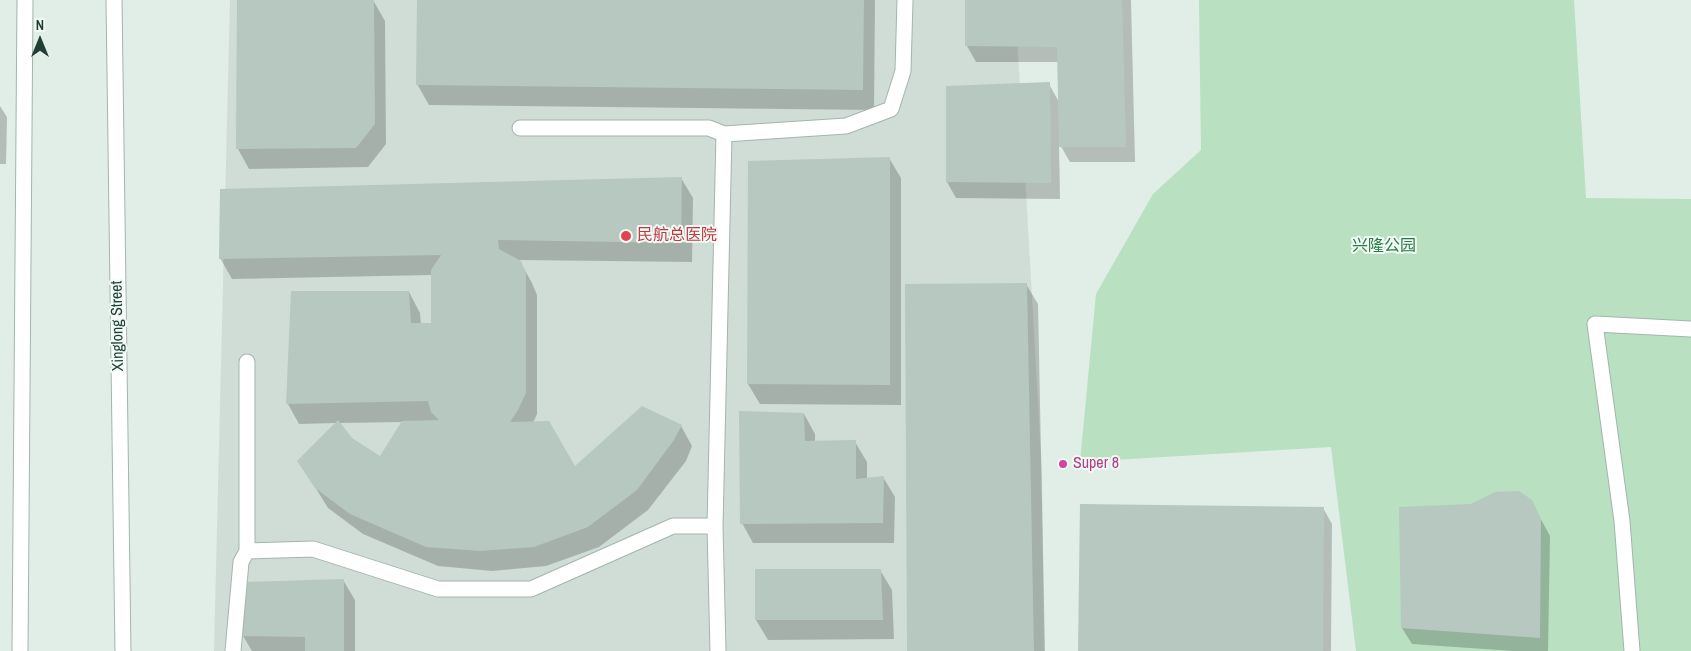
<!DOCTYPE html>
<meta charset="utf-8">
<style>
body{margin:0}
#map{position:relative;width:1691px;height:651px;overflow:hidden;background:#e1ede7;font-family:"Archivo Narrow",sans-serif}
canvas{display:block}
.north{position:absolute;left:15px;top:15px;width:50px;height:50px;-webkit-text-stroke:4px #f2f9f5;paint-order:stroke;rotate:0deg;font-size:14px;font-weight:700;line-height:20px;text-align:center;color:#1f3f36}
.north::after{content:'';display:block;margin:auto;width:18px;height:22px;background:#1f3f36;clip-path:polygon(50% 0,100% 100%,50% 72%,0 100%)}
</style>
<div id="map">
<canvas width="1691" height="651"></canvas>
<div class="north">N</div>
</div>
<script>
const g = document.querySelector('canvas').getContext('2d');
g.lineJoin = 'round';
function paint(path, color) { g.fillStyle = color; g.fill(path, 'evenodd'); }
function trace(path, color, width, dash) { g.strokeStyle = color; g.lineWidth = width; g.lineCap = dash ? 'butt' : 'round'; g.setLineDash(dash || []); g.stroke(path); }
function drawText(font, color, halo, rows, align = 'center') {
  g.font = font + ' "Archivo Narrow","Noto Sans SC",sans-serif'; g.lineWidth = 4; g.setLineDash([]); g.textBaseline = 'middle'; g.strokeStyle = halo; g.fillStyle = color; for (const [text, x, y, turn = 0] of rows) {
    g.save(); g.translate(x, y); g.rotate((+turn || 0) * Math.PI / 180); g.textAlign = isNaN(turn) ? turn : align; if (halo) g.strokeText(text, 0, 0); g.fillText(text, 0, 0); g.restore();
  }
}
const built = new Path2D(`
 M230,0H1015L1042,472L1044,651H214Z`);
const green = new Path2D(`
 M1199,0H1574L1586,198L1691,199V651H1356L1331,447L1080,462L1096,294L1153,194L1201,150Z`);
const shadow = new Path2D(`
 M373,0L385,21L386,144L368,167L249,169L238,149Z
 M418,0H875L874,110L429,105L417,84Z
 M966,0H1131L1135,162H1070L1059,143L1060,199L956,198L947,182V87L1049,84L1059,102L1058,62H976L967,46Z
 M0,106L7,117L6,164H0Z
 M889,158L901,178V405L760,404L748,384L750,163Z
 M681,178L693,198L692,262L519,260L532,283L537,295V414L533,423L575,468L681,426L692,446L686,461L648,510L599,547L546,566L492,571L438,566L363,534L328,508L299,461L337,423L299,424L288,404L409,292L420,313L421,324H432V275L232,279L220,258ZM403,422L380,457L351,439L339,423Z
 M1026,284L1038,304L1045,651H909Z
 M804,414L815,434V442H855L867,462V479L883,477L895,497L894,543H753L742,523Z
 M1531,501L1550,536L1548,651H1513L1412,644L1402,628L1471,506Z
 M1323,508L1332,524L1331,651H1080Z
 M757,570H880L892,590L894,639L768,640L756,620Z
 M343,580L355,600V651H252L243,636Z`);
const building = new Path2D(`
 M237,0H374L375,124L356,148L236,149Z
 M417,0H864L863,90L416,85Z
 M965,0H1122L1126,147H1059L1057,47L965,46Z
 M1050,82L1051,183L946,182V86Z
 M890,157V385L747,384L748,161Z
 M682,177L681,243L498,240L499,249L521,261L526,274V393L518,410L510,422L549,421L575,466L642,406L682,425L674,440L637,490L588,527L534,547L480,551L426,547L350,514L315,488L297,461L338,420L352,438L380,456L402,421L439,420L431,412L428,401L286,404L291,291H409L411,323H431V270L441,255L219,259L220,189Z
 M1027,283L1034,651H907L905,284Z
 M739,411L804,413L805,441L856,440V479L884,476L883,523L740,524Z
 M1519,491L1532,500L1541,519L1540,638L1401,628L1399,507L1471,504L1495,492Z
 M1080,504L1324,507L1323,651H1078Z
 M755,569H881L883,620H755Z
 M344,579V651H305V637L241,636L244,582Z`);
const minor = new Path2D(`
 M114,0L123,651
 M520,128H709L724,134L846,126L891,109L903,71L905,0
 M247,551L313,549L438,589H531L673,526H715
 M20,651L25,0
 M233,651L241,562L247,551V362
 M718,651L715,526L724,134
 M1632,651L1622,521L1595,324L1691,329`);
const markers = [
 [626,236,6,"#e0444e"],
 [1063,464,5,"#d1479c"]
];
const healthNames = [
 ["民航总医院",637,236]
];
const parkNames = [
 ["兴隆公园",1384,247]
];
const streetNames = [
 ["Xinglong Street",118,326,-91]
];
const hotelNames = [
 ["Super 8",1073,464]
];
paint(built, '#cfddd6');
paint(green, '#b8e0c1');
paint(shadow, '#0003');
paint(building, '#b6c8c0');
trace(minor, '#a3b5ae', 17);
trace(minor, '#fff', 15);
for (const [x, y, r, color] of markers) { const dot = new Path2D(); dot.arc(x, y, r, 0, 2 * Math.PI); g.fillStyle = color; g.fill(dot); trace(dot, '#f2f9f5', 2); }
drawText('16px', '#be3a42', '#f2f9f5', healthNames, 'left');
drawText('16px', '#267a44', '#f2f9f5', parkNames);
drawText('16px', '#1f3f36', '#f2f9f5', streetNames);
drawText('16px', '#b23c85', '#f2f9f5', hotelNames, 'left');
</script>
